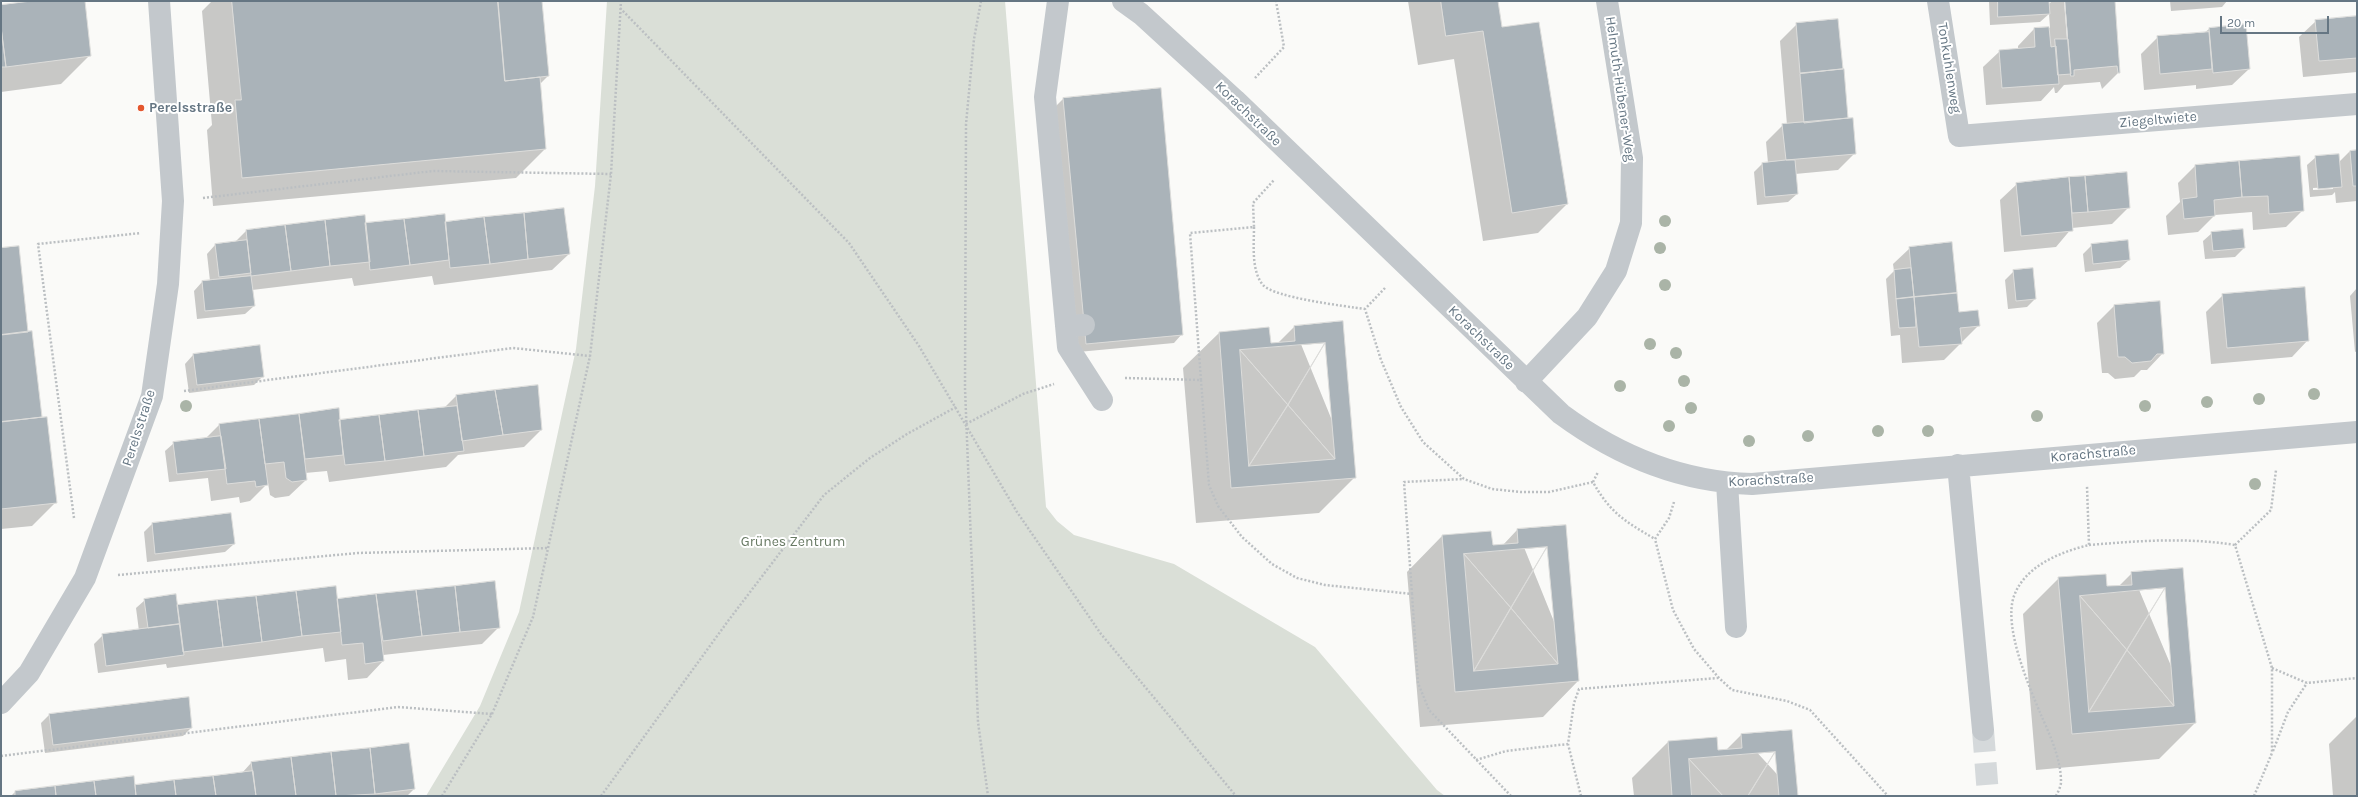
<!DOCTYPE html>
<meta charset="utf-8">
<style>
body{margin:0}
#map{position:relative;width:2358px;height:797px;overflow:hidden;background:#fafaf8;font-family:Karla,sans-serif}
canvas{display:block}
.frame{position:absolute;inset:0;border:2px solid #657683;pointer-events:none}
.scale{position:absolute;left:2220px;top:16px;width:109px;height:18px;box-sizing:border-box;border:2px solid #657683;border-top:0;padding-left:5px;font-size:12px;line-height:14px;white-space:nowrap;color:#657683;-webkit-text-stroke:3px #fff;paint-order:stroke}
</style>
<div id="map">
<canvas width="2358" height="797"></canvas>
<div class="frame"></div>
<div class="scale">20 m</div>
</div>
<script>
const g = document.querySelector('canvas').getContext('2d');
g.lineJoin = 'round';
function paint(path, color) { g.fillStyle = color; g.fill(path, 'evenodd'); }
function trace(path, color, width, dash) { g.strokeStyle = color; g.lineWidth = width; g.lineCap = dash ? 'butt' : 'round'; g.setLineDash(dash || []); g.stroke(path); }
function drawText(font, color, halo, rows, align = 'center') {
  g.font = font + ' Karla,sans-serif'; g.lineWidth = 4; g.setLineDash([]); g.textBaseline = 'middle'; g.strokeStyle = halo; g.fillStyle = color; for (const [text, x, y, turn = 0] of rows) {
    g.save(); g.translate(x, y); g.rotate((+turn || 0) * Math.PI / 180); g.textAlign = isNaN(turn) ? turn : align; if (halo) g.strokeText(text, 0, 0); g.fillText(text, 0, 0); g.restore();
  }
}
const green = new Path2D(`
 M607,1H1005L1046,507L1057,521L1074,535L1174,564L1315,647L1437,790L1445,796H426L480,706L519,612L576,349L595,186Z`);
const shadow = new Path2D(`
 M29,1H84L90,55L61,84L1,92V6Z
 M212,1H541L548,76L540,84L545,149L516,178L213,206L207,130L212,125L202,11Z
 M1408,1H1497L1501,28L1567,204L1538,233L1483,241L1454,59L1418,65Z
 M1989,1H2048V5L2052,1H2064L2067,40H2069L2066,1H2114L2119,72L2102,89L2100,82L2064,85L2057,93H2055L2054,87L2041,101L1986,105L1983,67L2000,51L2018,49V46L2034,29L2050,28L2049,14L2040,22L1990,25Z
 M2170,1H2227L2222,7L2171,11Z
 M2357,17V72L2303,77L2299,37L2316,21Z
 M1837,20L1847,119L1855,153L1838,170L1795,174L1797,194L1788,202L1757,205L1754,172L1762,164L1768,163L1766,142L1783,125H1787L1780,41L1797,24Z
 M2245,25L2249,69L2232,85L2196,89V85L2144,90L2141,54L2158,37L2204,33L2209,29Z
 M1063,99L1182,334L1174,343L1078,352L1055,107Z
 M2350,151H2357V201L2336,203L2335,192L2332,195L2310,197L2307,165L2316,157L2339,162ZM2333,187V189L2313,190V188Z
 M2195,166L2303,210L2286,227L2253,230L2252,212L2215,215L2198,232L2168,235L2166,216L2180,202L2178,183Z
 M2126,173L2129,207L2112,224L2072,228L2056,247L2004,252L2000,200L2017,184Z
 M445,223L569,254L552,270L434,285L432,276L354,286L352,278L252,290L254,306L245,314L197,319L194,291L202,282L210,281L207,254L215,245L235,242L246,231L365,225Z
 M2212,233L2244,248L2235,257L2205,259L2203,241Z
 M2092,245L2129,260L2120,268L2085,272L2083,254Z
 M1910,248L1958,313L1978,326L1944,360L1902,363L1900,335L1891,336L1886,279L1894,271L1893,264Z
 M1,249L27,333L31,332L41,419L56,502L32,526L1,529Z
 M2014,271L2035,299L2027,307L2008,309L2005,280Z
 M2357,288V351L2355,352L2350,296Z
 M2223,295L2308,340L2292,357L2211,364L2206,312Z
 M2159,302L2163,353L2147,370H2141L2134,377L2115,379L2108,373H2102L2097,323L2114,306Z
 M1294,327L1355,477L1319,513L1196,523L1183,368L1219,333L1270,344L1278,343Z
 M259,346L263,376L254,385L189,393L185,364L193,355Z
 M456,396L541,430L524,447L458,455L446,467L329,482L327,471L305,473L306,480L289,496L275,498L270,495L268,483L250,501L240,503L239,497L211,501L208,478L169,482L165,451L174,443L205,439L220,424L338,409L339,421L444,408Z
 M152,524L234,544L225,552L147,562L144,532Z
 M1517,530L1578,681L1543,717L1420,727L1407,572L1442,536L1492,546L1503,545Z
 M2132,573L2195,723L2159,759L2036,770L2023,614L2059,578L2107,588L2118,587Z
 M494,582L499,627L482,644L383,655V661L367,678L348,680L346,659L325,662L323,648L167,668L166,664L98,673L94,644L103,635L139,631L136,608L145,600L177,606L336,600Z
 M50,714L191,728L183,736L45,753L41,723Z
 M2357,716V796H2333L2329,744Z
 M1741,735L1797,796H1634L1632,778L1668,742L1717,751L1726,750Z
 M251,763L414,789L407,796H11L15,792L134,786L242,773Z`);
const building = new Path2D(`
 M32,1H85L91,56L6,67L1,27V5Z
 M232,1H498L505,81L540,77L546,149L242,178L235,100H241Z
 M498,1H542L549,76L505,81Z
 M1441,1H1498L1502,27L1539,22L1568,204L1512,213L1483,31L1446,36Z
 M1998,1H2049L2050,14L1998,17Z
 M2065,1H2115L2120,73H2118L2117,66L2074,70V76H2071Z
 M2357,16V58L2319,61L2315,20Z
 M1838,19L1843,69L1800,73L1796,23Z
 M2246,24L2250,69L2213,73L2209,28Z
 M1,27L6,67H1Z
 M2049,27L2051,47L2056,46L2059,84L2002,88L1999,50L2035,47L2034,28Z
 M2209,32L2212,69L2160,74L2157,36Z
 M2055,39H2068L2071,74L2058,75Z
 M1844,69L1848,118L1804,123L1800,74Z
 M1161,88L1183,335L1086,344L1063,98Z
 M1853,118L1856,154L1786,160L1782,124Z
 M2357,150V186H2353L2350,151Z
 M2339,154L2342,187L2318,189L2315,156Z
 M2300,156L2304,211L2269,214L2268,196L2242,197L2239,161Z
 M1786,160H1795L1798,194L1765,197L1762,163Z
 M2239,161L2242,197L2214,200L2215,216L2184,219L2182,199L2197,197L2195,165Z
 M2127,172L2130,208L2088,212L2085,176Z
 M2085,176L2088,212L2072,213L2069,177Z
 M2069,177L2073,231L2021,236L2016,183Z
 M564,208L570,254L528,259L524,213Z
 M524,213L528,259L490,264L484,217Z
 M445,214L449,260L410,265L404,219Z
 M365,215L370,262L330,266L325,220Z
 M484,217L490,264L450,268L445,222Z
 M404,219L410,265L370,270L365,223Z
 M325,220L330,266L291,271L285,225Z
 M285,225L291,271L251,276L246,230Z
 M2243,229L2245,248L2213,251L2211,232Z
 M247,240L251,273L219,277L215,244Z
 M2128,240L2130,260L2093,264L2091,244Z
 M1952,242L1957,293L1914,297L1909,247Z
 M19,246L28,332L1,335V248Z
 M1911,268L1914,297L1896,299L1894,270Z
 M2033,268L2036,299L2016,301L2013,270Z
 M251,276L255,306L205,311L202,281Z
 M2305,287L2309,341L2227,348L2222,294Z
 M1957,293L1959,312L1978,310L1980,326L1960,328L1962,344L1919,347L1914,297Z
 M1914,297L1916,327L1899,328L1896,299Z
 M2160,301L2164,354H2157L2151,361L2132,363L2125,357H2118L2114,305Z
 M1343,321L1356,478L1231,488L1219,332L1269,327L1271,343L1295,341L1294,326Z
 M32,331L42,417L1,422V335Z
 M1325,343L1288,405L1240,350Z
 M1325,343L1335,459L1288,405Z
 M260,345L264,377L197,385L193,354Z
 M1240,350L1288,405L1249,466Z
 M538,385L542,430L503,435L495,390Z
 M495,390L503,435L462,441L456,395Z
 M1288,405L1335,459L1249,466Z
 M457,406L464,451L424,456L418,410Z
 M339,408L343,455L305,459L299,414Z
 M418,410L424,456L385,461L379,415Z
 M299,414L307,480L292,482L286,478L284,462L265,464L259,419Z
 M379,415L385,461L345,465L339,420Z
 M47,417L57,503L1,509V422Z
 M259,419L268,485L256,487L255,481L227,484L219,424Z
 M221,436L226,469L177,474L173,442Z
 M231,513L235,544L155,554L152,523Z
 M1566,525L1579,681L1455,692L1442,535L1491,531L1493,545L1518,543L1517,529Z
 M1547,547L1511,608L1464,554Z
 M1547,547L1558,664L1511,608Z
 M1464,554L1511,608L1474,671Z
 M2183,568L2196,723L2072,734L2058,577L2106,574L2107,586L2132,585L2131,572Z
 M495,581L500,628L460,632L455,586Z
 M336,586L341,632L302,636L296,591Z
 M455,586L460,632L422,636L416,590Z
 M2165,588L2127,650L2080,596Z
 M2165,588L2174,706L2127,650Z
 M416,590L422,636L383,641L376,594Z
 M296,591L302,636L262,642L256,596Z
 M176,594L180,624L148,628L144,599Z
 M376,594L384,661L365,664L363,643L342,645L337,599Z
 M256,596L262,642L223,647L217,600Z
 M2080,596L2127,650L2089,712Z
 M217,600L223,647L183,652L177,605Z
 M1511,608L1558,664L1474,671Z
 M180,624L184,655L106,666L102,634Z
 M2127,650L2174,706L2089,712Z
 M189,697L192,728L53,745L49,714Z
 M1792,730L1798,796H1672L1668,741L1717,737L1718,750L1742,748L1741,734Z
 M409,743L415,789L375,794L370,748Z
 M370,748L375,794L336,796L331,752Z
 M331,752L336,796H296L291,757Z
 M1775,752L1748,796H1723L1689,759Z
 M1775,752L1779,796H1748Z
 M291,757L296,796H256L251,762Z
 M1689,759L1723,796H1692Z
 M253,771L256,796H216L213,776Z
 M134,776L136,796H96L94,781Z
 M213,776L216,796H176L174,780Z
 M174,780L176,796H136L135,785Z
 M94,781L96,796H56L55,786Z
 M55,786L56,796H15V791Z`);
const minorTunnel = new Path2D(`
 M1983,730L1988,795`);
const path = new Path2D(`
 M981,1L974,39L966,124L965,388L978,722L988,796
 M620,8L849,243L919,346L1017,512L1101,634L1236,796
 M1255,78L1284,47L1276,1
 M203,198L433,171L611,174
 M1254,227C1254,244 1251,271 1263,285C1275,298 1345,306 1365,309
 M1385,288L1365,309L1381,360L1401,407L1423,442L1464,479L1492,489L1521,492H1549L1593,482C1610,513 1626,522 1655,539
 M1125,378L1201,380L1209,485L1218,506L1242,537L1272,564L1297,578L1325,585L1412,594L1418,683L1429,710L1511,796
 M1201,380L1190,233L1254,227L1253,203L1274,180
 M184,391L513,348L590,356
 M966,424L1023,394L1054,384
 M1593,482L1598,472
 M1674,502L1669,518L1655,539L1673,610L1694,649L1719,678L1732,690L1787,701L1810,710L1888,796
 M74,518L38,244L141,233
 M2089,545C2138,541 2185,537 2235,545
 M118,575L358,553L548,548
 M1412,594L1404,482L1464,479
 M2272,668L2307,683L2357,678
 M2273,751L2288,712L2307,683
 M1,756L398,707L492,714
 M1476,760L1506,751L1568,744
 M442,796L492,714L533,617L590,356L611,174L621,1
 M601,796L728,621L824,495L870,458L907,434L956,407
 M1581,796L1568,744L1574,703L1579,689L1718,678
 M2056,796C2058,792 2061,786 2061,782C2061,759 2050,735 2041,715C2029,686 2003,627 2014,596C2025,566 2060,552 2089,545L2087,486
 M2254,796L2272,753V668L2235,545L2271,510L2276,470`);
const minor = new Path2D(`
 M1058,1L1045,97L1068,347L1102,400
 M1123,1L1141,14L1235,100L1561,414C1618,456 1680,482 1752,484L2357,432
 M1938,1L1959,136L2357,104
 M1066,326L1084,325
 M1526,382L1587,317L1616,271L1631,223L1632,158L1607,1
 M1958,465L1983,730
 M1727,483L1736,627
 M1,703L29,673L85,578L152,396L168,284L173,201L159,1`);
const trees = [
 [1665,221],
 [1660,248],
 [1665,285],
 [1650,344],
 [1676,353],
 [1684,381],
 [1620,386],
 [2314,394],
 [2259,399],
 [2207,402],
 [186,406],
 [2145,406],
 [1691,408],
 [2037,416],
 [1669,426],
 [1878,431],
 [1928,431],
 [1808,436],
 [1749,441],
 [2255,484]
];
const markers = [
 [141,108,4,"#e4572e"]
];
const streetNames = [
 ["Tonkuhlenweg",1949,68,81],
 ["Helmuth-Hübener-Weg",1620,89,82],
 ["Korachstraße",1248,114,44],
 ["Ziegeltwiete",2158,120,-5],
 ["Korachstraße",1481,338,44],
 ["Perelsstraße",139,428,-72],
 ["Korachstraße",2093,454,-5],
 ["Korachstraße",1771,480,-3]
];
const poiNames = [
 ["Perelsstraße",149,108]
];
const parkNames = [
 ["Grünes Zentrum",793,542]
];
paint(green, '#dadfd7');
paint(shadow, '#0003');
paint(building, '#aab3b9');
trace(building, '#dcdcda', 1);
trace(minorTunnel, '#d5d9db', 22, [22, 11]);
trace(path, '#bbbfc2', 2.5, [2, 2]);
trace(minor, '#c3c8cc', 22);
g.fillStyle = '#aab4a7';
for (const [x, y] of trees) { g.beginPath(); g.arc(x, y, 6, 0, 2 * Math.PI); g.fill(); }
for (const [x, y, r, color] of markers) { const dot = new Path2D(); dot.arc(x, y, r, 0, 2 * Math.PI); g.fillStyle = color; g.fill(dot); trace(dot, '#fff', 1.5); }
drawText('14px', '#657683', '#fff', streetNames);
drawText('bold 14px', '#657683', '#fff', poiNames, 'left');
drawText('14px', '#687a64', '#fff', parkNames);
</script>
